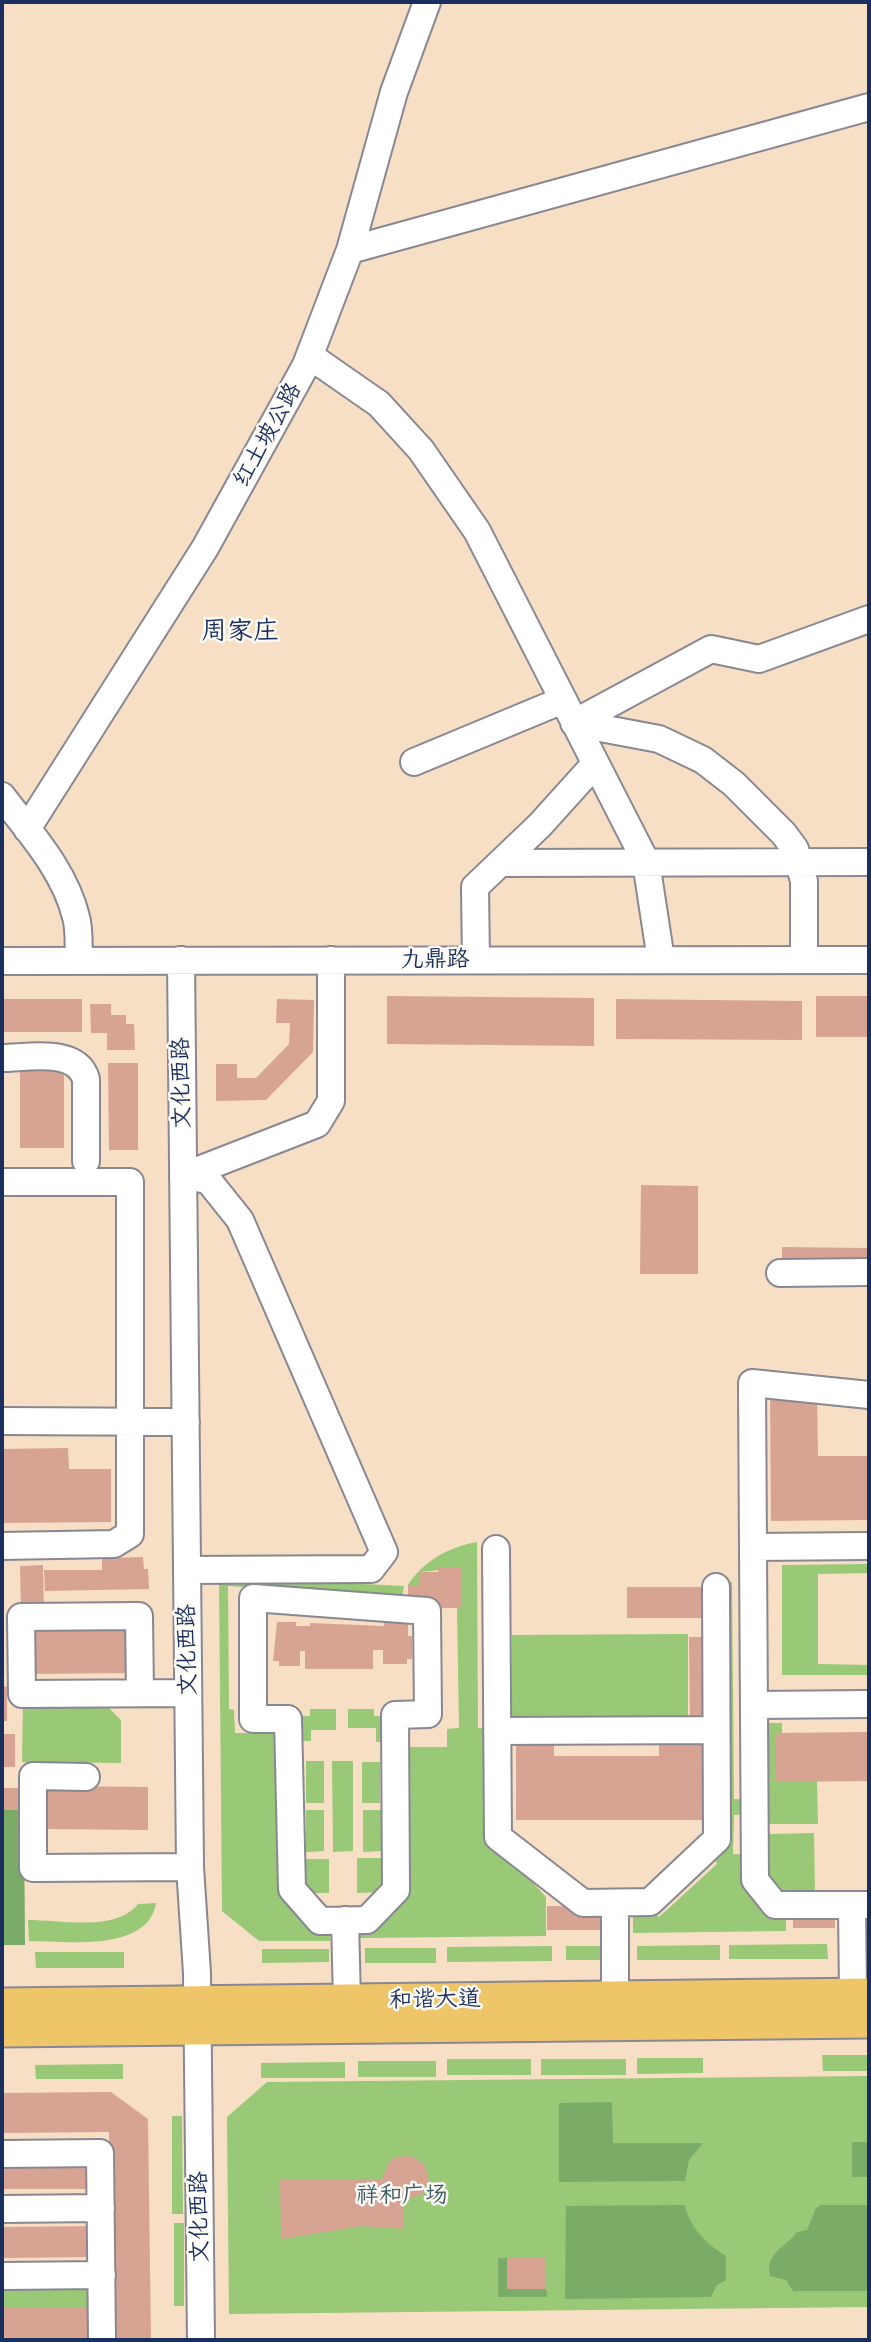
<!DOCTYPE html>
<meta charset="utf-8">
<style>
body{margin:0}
#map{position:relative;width:871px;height:2342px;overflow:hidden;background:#f6dfc5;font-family:"Patrick Hand",sans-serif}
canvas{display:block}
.frame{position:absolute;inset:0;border:4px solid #1b2f5e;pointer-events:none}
</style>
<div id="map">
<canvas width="871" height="2342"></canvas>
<div class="frame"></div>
</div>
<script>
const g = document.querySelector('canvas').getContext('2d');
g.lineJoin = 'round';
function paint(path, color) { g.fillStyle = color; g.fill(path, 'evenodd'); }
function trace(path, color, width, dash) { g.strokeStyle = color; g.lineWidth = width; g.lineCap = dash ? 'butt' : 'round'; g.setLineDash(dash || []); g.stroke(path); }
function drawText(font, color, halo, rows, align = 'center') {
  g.font = font + ' "Patrick Hand","LXGW WenKai TC",sans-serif'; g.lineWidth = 5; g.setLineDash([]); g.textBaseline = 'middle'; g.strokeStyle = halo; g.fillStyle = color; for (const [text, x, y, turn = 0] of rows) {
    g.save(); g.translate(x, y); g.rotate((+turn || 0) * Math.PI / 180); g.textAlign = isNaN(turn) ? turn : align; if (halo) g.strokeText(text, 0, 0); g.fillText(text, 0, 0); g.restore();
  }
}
const green = new Path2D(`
 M477,1542L478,1728H491L498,1845L546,1897V1936L360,1938L359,1923H379L393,1915L409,1884L408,1747H447V1729L459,1728L457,1608H462V1568L420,1572V1585H408C423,1561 449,1547 477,1542Z
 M869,1564V1573L818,1574V1664L869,1665V1675H782V1565Z
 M219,1577L404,1586L402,1598L228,1586L229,1709L234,1710L235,1733H279L280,1891C292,1911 305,1928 330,1928V1941H259L222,1911Z
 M722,1581L732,1582L734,1799L748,1800V1814L734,1815L733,1854L747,1855L786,1909V1931L633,1933V1915L648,1907L659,1917L717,1864L711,1852Z
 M688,1634V1723L512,1725V1635Z
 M23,1700H101L121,1720V1763L22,1762Z
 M310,1709H336V1730H311V1741H298V1716H310Z
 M348,1709H374V1716H388V1742H376V1728H348Z
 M767,1723H782V1733H775V1781H817L818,1824H767Z
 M306,1761H324V1803H306Z
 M332,1761H353V1851L333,1852Z
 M362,1762H380V1803H362Z
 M306,1810H324V1851L306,1852Z
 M363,1810H381V1851L363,1852Z
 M814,1833L815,1896H776L770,1889L769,1834Z
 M357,1858H387V1892L357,1893Z
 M299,1859H329V1893H300Z
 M156,1903C148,1953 65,1941 29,1941L28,1920C61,1920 116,1932 138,1904Z
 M827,1944L828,1959H729V1945Z
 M720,1945V1960H637V1946Z
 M552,1946V1961L447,1962V1947Z
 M566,1946H601V1960H566Z
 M365,1948H436V1963H365Z
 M329,1949V1962L262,1963V1949Z
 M35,1952H124V1968H36Z
 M822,2055H869V2071H823Z
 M637,2058H703V2073L637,2074Z
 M447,2059H531V2075H447Z
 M541,2059H626V2075H541Z
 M358,2061H436V2077H358Z
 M345,2062V2078H261V2063Z
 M123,2064V2079H36L35,2065Z
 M869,2076V2307L229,2314L227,2117L267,2082Z
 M172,2116H182L183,2214H172Z
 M174,2223H184V2306H174Z
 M98,2280V2340H2V2281Z`);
const forest = new Path2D(`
 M2,1810H24L25,1945H2Z
 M612,2102L613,2143H703L689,2160L685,2181L559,2182V2103Z
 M852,2142H869V2177H852Z
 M684,2205C692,2229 704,2242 726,2256V2280L717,2285L711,2297L565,2299L566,2206Z
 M821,2205H869V2291H793L786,2280L770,2276C765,2253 786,2247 797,2232L807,2230L816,2208Z
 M498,2258H507V2289H546L547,2297H498Z`);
const building = new Path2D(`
 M387,996L594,998V1046L387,1044Z
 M816,996H869V1037H816Z
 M2,999H82V1032H2Z
 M277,999L314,1000L313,1052L266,1100L216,1101V1064H237V1078H256L289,1044L290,1023H276Z
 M616,999L802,1001V1040L616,1039Z
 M90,1004H111V1015H126V1024H134L135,1050H107V1033H91Z
 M108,1063H138V1150H109Z
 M20,1071H64V1148H20Z
 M641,1185L698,1186V1274H640Z
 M782,1247L869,1248V1266L782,1265Z
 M817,1394L818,1456H869V1520L771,1521L770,1395Z
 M68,1448L69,1469H111V1522L2,1523V1449Z
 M143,1557L144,1569H148L149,1589L45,1591L44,1570H102V1558Z
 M43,1565L44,1612H21L20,1566Z
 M438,1568H462V1608H438V1604H408V1585H420V1572H438Z
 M627,1587H706V1618H627Z
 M133,1620L134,1673L24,1674L23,1621Z
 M384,1620H408V1636H412V1659H407V1664H383V1650H373V1669H305V1651H300V1666H279V1661H273L277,1622H296V1626H310V1623L384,1626Z
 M689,1637H706L707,1727H690Z
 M2,1686L7,1687V1721H2Z
 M869,1732V1781L775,1782V1733Z
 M2,1734H15V1767H2Z
 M554,1742V1756H659V1742H706V1820H516V1743Z
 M48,1786L148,1787V1830L47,1829Z
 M2,1788H18V1810H2Z
 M547,1906H602V1930H547Z
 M793,1913H835V1928H793Z
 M111,2092L148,2119L151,2340H111L109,2132L2,2133V2093Z
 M411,2156L424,2164L429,2179L423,2194L403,2201L404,2229L362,2226L281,2239L280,2179H382L389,2162L395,2157Z
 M90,2158L91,2189H2V2159Z
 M95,2226V2257L2,2258V2227Z
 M507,2258H546V2289H507Z
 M89,2307V2338L2,2339V2308Z`);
const minor = new Path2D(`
 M350,250L869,107
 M310,356L379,404L421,450L477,531L646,862L661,960
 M414,762L563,700
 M2,796C30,833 65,871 76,917C80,931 78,946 79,961
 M27,829L205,548L306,365L350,250L394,92L427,2
 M500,863L869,862
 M181,960L190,1867L197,1973L201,2340
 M476,960L475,887L540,825L595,764
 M804,960V881L795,849L784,834L734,784L703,760L659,739L574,723L711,649L759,659L869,619
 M2,961L869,960
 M2,1058C27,1058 77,1047 86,1079V1161
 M183,1176L208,1180L240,1220L384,1552L371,1569L187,1570
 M183,1176L317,1124L331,1101V960
 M2,1182H130V1534L114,1544L2,1546
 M780,1273L869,1272
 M869,1395L752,1383L755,1880L775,1905H869
 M2,1421L186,1422
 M753,1547L869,1546
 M496,1549L498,1837L583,1903L650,1902L717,1839L716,1587
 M253,1598L427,1611L428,1714L395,1715L396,1890L367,1920L320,1921L292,1889L288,1719H253Z
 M140,1693L139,1616L21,1617L22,1694L188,1693
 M754,1705L869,1704
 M497,1731L716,1730
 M86,1777L33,1776V1868L190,1867
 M615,1903V1998
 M852,1906L853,1995
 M345,1920L347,2001
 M2,2154L100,2153L102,2340
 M2,2209L101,2208
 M2,2276L102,2275`);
const major = new Path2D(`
 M2,2005L869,1995
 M2,2030L869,2021`);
const streetNames = [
 ["红土坡公路",268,435,-61],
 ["九鼎路",435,960],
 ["文化西路",182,1083,-91],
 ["文化西路",188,1650,-91],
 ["和谐大道",435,2000,-1],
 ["文化西路",200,2217,-91]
];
const parkNames = [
 ["祥和广场",402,2196]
];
const quarterNames = [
 ["周家庄",240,632]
];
paint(green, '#99c877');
paint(forest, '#7aac68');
paint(building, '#d7a494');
trace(minor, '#888792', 30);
trace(major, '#888792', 37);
trace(minor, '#fff', 26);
trace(major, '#eec569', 33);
drawText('23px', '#1b2f5e', '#fdfcf7', streetNames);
drawText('23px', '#415d66', '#fdfcf7', parkNames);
drawText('26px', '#1b2f5e', '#fdfcf7', quarterNames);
</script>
